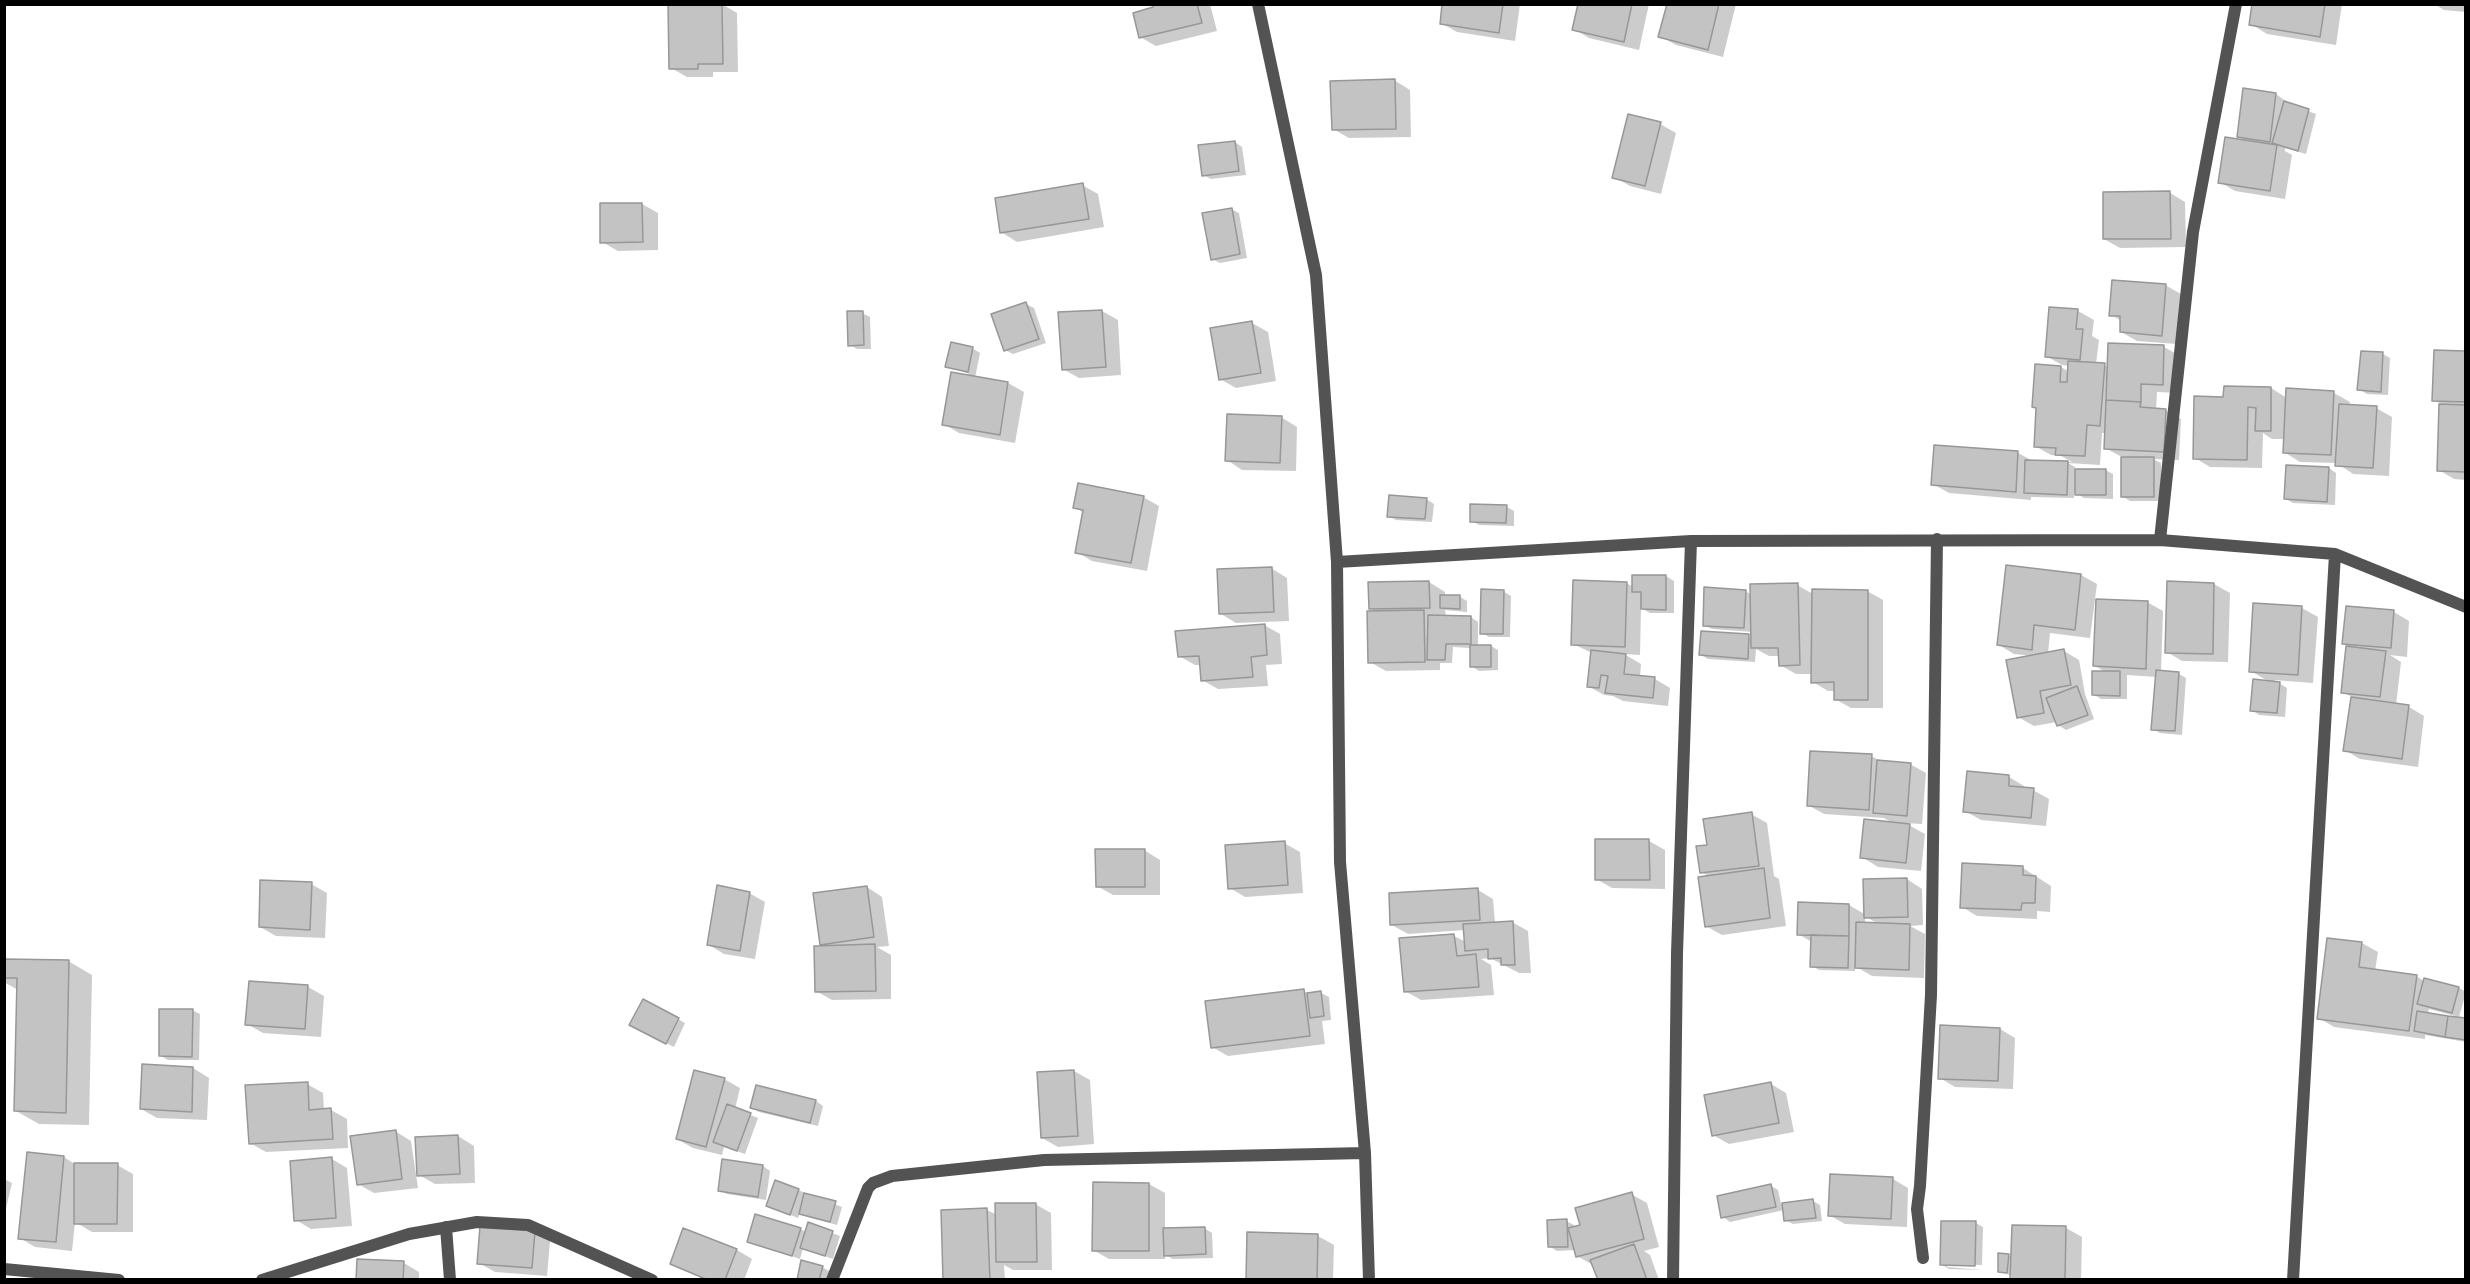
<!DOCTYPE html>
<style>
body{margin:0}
#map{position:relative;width:2470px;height:1284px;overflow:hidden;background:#fff;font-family:Poppins,sans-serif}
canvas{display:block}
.frame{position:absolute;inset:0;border:6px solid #000;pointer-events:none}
</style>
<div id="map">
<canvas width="2470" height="1284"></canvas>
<div class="frame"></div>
</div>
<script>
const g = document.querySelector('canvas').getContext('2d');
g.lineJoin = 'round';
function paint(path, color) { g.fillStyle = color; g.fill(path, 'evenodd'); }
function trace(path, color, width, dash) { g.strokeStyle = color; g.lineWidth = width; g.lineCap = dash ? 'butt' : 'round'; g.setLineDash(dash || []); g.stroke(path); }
const shadow = new Path2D(`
 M722,4L737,13L738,72H713V77H687L671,68L670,5Z
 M1154,4H1210L1217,31L1156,46L1140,37Z
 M1444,4H1520L1515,41L1457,32L1441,23Z
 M1579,4H1649L1639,50L1589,38L1574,29Z
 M1668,4H1736L1723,57L1676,45L1660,36Z
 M2254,4H2342L2336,45L2267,34L2251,24Z
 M2434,4H2466V12L2444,10Z
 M1394,80L1410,90L1411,137L1349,138L1333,129Z
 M2244,90L2276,94L2291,105L2316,114L2306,154L2285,148V151L2292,155L2285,199L2235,191L2220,182L2248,142L2238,136Z
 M1660,124L1676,133L1661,194L1630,186L1614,177Z
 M1235,142L1242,147L1246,175L1211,179L1203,175Z
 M1082,185L1098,194L1104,227L1017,242L1001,232Z
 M2170,193L2185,202L2186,247L2120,248L2104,239Z
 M642,204L658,213V250L618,251L602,242V205Z
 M1231,209L1239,213L1247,258L1220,263L1212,259Z
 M2165,285L2181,294L2177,344L2137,341L2121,332L2122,321L2111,315Z
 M1026,304L1034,308L1046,343L1013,354L1005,350Z
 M2050,308L2078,311L2094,320L2092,336L2099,340L2096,364L2109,367L2110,344L2164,347L2180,356L2178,393L2157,392L2156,410H2165L2181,419L2179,460L2153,459L2161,463V501H2130L2122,496V457L2105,448L2106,433H2102L2100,465L2068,463L2075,467V470H2105L2113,474V499L2084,498L2074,492V498L2031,497V500L1949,493L1933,484L2018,453L2033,461L2072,462L2061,456L2051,455L2035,446L2061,367L2069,372V366L2062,365L2046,356Z
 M1102,311L1118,320L1121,375L1079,378L1063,369Z
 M862,313L870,317L871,349H857L850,345Z
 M1252,323L1268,332L1276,381L1236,388L1220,379Z
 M972,348L980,353L975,378L1008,383L1024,392L1015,443L959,433L944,424L969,374L947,366Z
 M2362,352L2383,354L2390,358L2388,395L2367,394L2359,389Z
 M2465,353L2466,480L2454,479L2439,470L2441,404L2434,400Z
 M2271,388L2287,398L2334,393L2350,402L2349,406L2376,408L2392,417L2389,476L2353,474L2337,463L2300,462L2284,452L2285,439H2272L2263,433L2262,468L2210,467L2195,458L2225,399Z
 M1281,417L1297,427L1296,471L1242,470L1227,460Z
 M2329,468L2336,473L2335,505L2293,503L2286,499Z
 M1143,497L1159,506L1147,571L1092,561L1077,552L1084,513L1075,507Z
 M1426,499L1434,504L1432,522L1396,520L1389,516Z
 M1507,507L1514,511V526L1479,525L1472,521Z
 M2007,567L2081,575L2097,584L2090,638L2050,633L2048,654L2064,651L2079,660L2085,694L2094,719L2066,730L2058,725L2057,722L2034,726L2018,717L2033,656L2014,654L1999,645Z
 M1271,568L1287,578L1289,621L1236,623L1221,614Z
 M1634,576H1666L1674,581V613H1650L1641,608L1640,655L1624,654L1641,664L1640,677L1655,679L1670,688L1668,706L1623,701L1613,696L1604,695L1588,686L1592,653L1573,644L1626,583L1634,587Z
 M1429,582L1445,592V597H1460L1467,601V612L1445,610L1446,617H1471L1478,622V646H1491L1498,650V670L1479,671L1471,666V648L1453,647L1452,663H1440V670L1386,671L1370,662L1377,612L1370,608L1369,584Z
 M2214,584L2230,593L2228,662L2182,661L2167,652Z
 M1797,585L1813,594L1867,591L1883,600V708H1851L1835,699V691H1828L1813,682V674H1796L1780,665V656H1769L1756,649L1755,662L1708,659L1701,655L1702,633L1753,638V632L1712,629L1704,625L1745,591L1752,595Z
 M1503,591L1511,596L1510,637H1489L1482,633Z
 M2147,602L2163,611L2161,672L2179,674L2186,678L2182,735L2160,733L2153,729L2157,677L2127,675V699H2101L2093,694L2107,673L2095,666Z
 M2302,608L2318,617L2313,683L2274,680L2287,688L2285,717L2259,715L2252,710L2271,683L2251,671Z
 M2394,612L2409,621L2407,657L2390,655L2401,662L2396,705L2409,707L2424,716L2418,767L2360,759L2345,750L2352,697L2342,692L2353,649L2344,643Z
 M1264,625L1280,634L1282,664L1266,665L1268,686L1218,689L1202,680L1201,665H1195L1179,656Z
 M1871,756L1883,762L1910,764L1926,773L1922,824L1905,823L1925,834L1921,871L1878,867L1862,857L1894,824L1884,818L1824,814L1808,805Z
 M2009,777L2024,786V789L2033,790L2049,799L2046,826L1981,820L1965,811Z
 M1751,814L1767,823L1774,876L1779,879L1786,926L1722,935L1706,926L1710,877L1701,872L1708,846Z
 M1649,841L1665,850V889L1612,888L1596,879Z
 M1284,843L1300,852L1303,893L1245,897L1230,888Z
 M1144,850L1160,860V895H1113L1097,886Z
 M2023,868L2051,886L2050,912L2037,911V919L1977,916L1962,907Z
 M1907,879L1922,889L1923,925L1910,926L1925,934L1924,978L1872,976L1855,966V971L1819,970L1812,966V942L1798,934L1849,905L1866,915ZM1865,916L1878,924H1865Z
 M311,884L327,893L325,938L276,936L260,927Z
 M867,887L882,897L889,946L877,947L891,955V999L832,1000L816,991L827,947L821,944Z
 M1478,890L1493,899L1495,923L1512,922L1528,931L1531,973H1519L1490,958L1481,959L1491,965L1494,995L1421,1000L1405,991L1454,936L1466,942L1465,930L1408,934L1392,925Z
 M749,893L765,902L755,959L724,954L709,945Z
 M2362,943L2378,952L2375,971L2416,976L2424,981L2459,988L2466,992L2459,1017L2429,1009L2428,1014L2466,1020V1042L2425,1035V1039L2334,1027L2319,1018Z
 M4,960L68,961L92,975L89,1125L39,1124L16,1111L18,990L4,982Z
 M308,987L324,996L321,1037L263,1033L247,1024Z
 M1303,991L1310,994L1321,993L1329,997L1331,1020L1322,1021L1325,1044L1228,1056L1212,1047Z
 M192,1010L200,1014L199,1060H168L161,1056Z
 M678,1019L685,1023L674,1047L638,1029Z
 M2000,1029L2015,1038L2013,1089L1955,1087L1940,1078Z
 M193,1068L209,1078L207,1120L157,1118L141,1109Z
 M1074,1071L1090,1080L1094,1144L1058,1147L1042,1138Z
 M724,1079L740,1088L735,1109L758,1118L745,1154L724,1147L722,1155L693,1148L677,1139Z
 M307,1084L323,1093L324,1110H331L347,1119L348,1148L266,1152L250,1143Z
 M1771,1084L1786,1093L1794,1132L1729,1144L1713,1135Z
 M816,1101L823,1106L818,1126L759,1112L752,1108Z
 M395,1131L411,1141L418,1188L374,1193L358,1184Z
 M458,1136L474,1146L475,1183L435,1184L419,1175Z
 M64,1157L76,1165H117L133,1174V1232H92L75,1222L72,1251L35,1247L20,1238Z
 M332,1159L347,1168L352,1226L311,1229L296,1220Z
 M763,1166L770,1171L766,1200L727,1194L719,1190Z
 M4,1179L12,1183L4,1217Z
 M1893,1179L1908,1188L1907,1227L1845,1224L1829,1215Z
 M1149,1184L1165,1193V1230L1204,1228L1212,1233L1213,1258L1173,1259L1165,1255V1259H1109L1093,1250Z
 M1771,1186L1778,1190L1781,1204L1813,1201L1820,1205L1822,1221L1793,1224L1785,1220L1784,1210L1730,1222L1723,1217Z
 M798,1190L842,1207L837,1225L808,1217L800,1213L798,1218L768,1206Z
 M1631,1194L1647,1203L1659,1247L1644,1251L1650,1255L1659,1280H1599L1593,1265L1577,1256L1575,1250L1557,1251L1549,1246L1566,1221L1574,1225V1228L1582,1226Z
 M1035,1204L1051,1213L1052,1270H1013L1004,1265L1005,1280H945L987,1210L997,1215Z
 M1976,1223L1983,1227L1982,1265L1947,1264V1267L1982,1270L1949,1269L1941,1264Z
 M809,1224L840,1236L833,1259L803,1248L800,1259L748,1241L800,1229L806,1232Z
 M2066,1228L2082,1237L2081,1280H2014L2012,1276L1999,1271L2008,1255L2012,1258Z
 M684,1230L737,1250L752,1259L744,1280H705L671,1263Z
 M534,1232L550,1241L547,1276L495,1272L479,1263Z
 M1318,1236L1334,1245L1333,1280H1248Z
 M404,1263L419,1272V1280H358Z
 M822,1267L829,1271L827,1280H798Z`);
const building = new Path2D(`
 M668,4H722L723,64H698V69H669Z
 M1153,4H1197L1202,23L1139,38L1133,13L1153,7Z
 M1442,4H1503L1499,33L1440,24Z
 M1578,4H1632L1624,42L1572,30Z
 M1667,4H1719L1708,50L1658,37Z
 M2252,4H2325L2320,37L2249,25Z
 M1395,79L1396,129L1332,130L1330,81Z
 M2243,88L2276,93L2270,142L2237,137Z
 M2284,101L2309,109L2298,151L2272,143Z
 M1628,114L1661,122L1645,186L1612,178Z
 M2225,137L2277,145L2270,191L2218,183Z
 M1235,141L1239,171L1202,176L1198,145Z
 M1083,183L1089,219L1000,233L995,198Z
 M2170,191L2171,239H2103V192Z
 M600,203H642L643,242L600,243Z
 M1232,208L1240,254L1211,260L1202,213Z
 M2112,280L2166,284L2162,336L2120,332V316H2109Z
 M1026,302L1039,339L1004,351L991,314Z
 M2049,307L2078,309L2076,329H2083L2080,360L2045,357Z
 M1102,310L1106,367L1062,370L1058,312Z
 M847,311H863L864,345L848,346Z
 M1252,321L1261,373L1219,380L1210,328Z
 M951,342L973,347L968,372L945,367Z
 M2108,343L2164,345L2163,385L2141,384V402L2106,400Z
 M2434,350L2465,351L2466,402L2432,401Z
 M2361,351L2383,352L2381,392L2357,390Z
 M2068,361L2105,363L2100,426L2087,425L2085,456L2055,455L2056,448L2034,447L2036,408L2032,407L2035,364L2061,366L2060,382H2067Z
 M951,372L1008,382L1000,435L942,425Z
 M2224,386L2271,387V431H2255L2256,408L2248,407L2247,460L2193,459L2194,396L2223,397Z
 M2286,388L2334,391L2331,455L2283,453Z
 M2106,400L2141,402L2140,407L2166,409L2164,452L2104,449Z
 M2339,404L2377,406L2373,468L2335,466Z
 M2439,404L2466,405V472L2437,471Z
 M1227,414L1282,416L1280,463L1225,461Z
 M1934,445L2018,451L2016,492L1931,485Z
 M2121,457H2154V497H2121Z
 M2025,460L2068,461L2067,495L2024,493Z
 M2286,465L2329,467L2327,502L2284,499Z
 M2075,469H2106V495H2075Z
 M1078,483L1144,496L1131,563L1075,553L1083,510L1073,508Z
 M1389,495L1427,498L1425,519L1387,517Z
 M1470,504L1507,505L1506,523L1470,522Z
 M2006,565L2081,574L2075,630L2034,625L2032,650L1997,645Z
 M1272,567L1274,612L1219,614L1217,569Z
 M1632,575H1666V610L1641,609V592H1632Z
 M1573,580L1627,582L1625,647L1571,645Z
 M1429,581L1430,608L1369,609L1368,582Z
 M2167,581L2214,583L2213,654L2165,653Z
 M1798,583L1800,665L1779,666L1778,648H1751L1750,584Z
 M1704,587L1746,590L1744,628L1703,626Z
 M1481,589L1504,590L1503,634H1480Z
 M1812,589L1868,590V700H1834V682L1811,683Z
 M1440,595H1460V609L1440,608Z
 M2096,599L2148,601L2146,669L2093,666Z
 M2253,603L2302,606L2298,675L2249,672Z
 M2346,606L2394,610L2391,648L2342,644Z
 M1424,610L1425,662L1368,663L1367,611Z
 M1428,615L1471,616V644H1446L1445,660H1427Z
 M1265,624L1267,655L1251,657L1253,677L1201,681L1199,656L1178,657L1175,631Z
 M1701,631L1749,634L1748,659L1699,655Z
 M1470,645H1491V667H1470Z
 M2346,646L2386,651L2380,697L2341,693Z
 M2064,649L2071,685L2040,691L2044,713L2017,718L2006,660Z
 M1591,650L1626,654L1624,674L1655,677L1653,698L1605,693L1608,676L1601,675L1599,688L1587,687Z
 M2156,670L2179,672L2175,731L2151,730Z
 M2092,671H2120V696L2092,695Z
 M2253,679L2280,682L2277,713L2250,711Z
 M2077,686L2088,715L2057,726L2046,698Z
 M2351,697L2409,705L2402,759L2343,751Z
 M1810,751L1872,754L1869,810L1807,806Z
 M1877,760L1911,763L1907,816L1873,813Z
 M1967,771L2009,775V786L2034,788L2031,818L1963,812Z
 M1752,812L1759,866L1700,873L1696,846L1707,845L1703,819Z
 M1864,819L1910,824L1906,863L1860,858Z
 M1595,839H1649L1650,880H1595Z
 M1285,841L1288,885L1228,889L1225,845Z
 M1095,849H1145V887H1096Z
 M1962,863L2023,866V875L2036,876L2035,903H2022L2021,910L1960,908Z
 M1764,868L1770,918L1705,927L1698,877Z
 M1907,878L1908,917L1864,918L1863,879Z
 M260,880L312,882L310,930L259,927Z
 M717,885L750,892L740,951L707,945Z
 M867,886L874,937L820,945L813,893Z
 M1478,888L1480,920L1390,925L1389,893Z
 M1798,902L1849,904V936L1797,935Z
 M1513,921L1515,965H1501V958L1488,959V949L1465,951L1463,924Z
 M1856,922L1910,924L1909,970L1855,968Z
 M1454,934L1457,956L1476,954L1479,987L1404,992L1399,938Z
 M1811,935L1849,936L1848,968L1810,967Z
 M2327,938L2362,942L2359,967L2417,975L2409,1031L2317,1019Z
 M875,944L876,991L815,992L814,946Z
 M4,959L69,960L66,1113L14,1111L17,978H4Z
 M2424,978L2459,987L2452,1013L2417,1004Z
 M249,981L308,985L305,1029L245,1025Z
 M1304,989L1310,1036L1211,1048L1205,1001Z
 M1321,991L1324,1016L1310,1018L1307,993Z
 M643,999L679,1018L666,1044L629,1025Z
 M159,1009H193L192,1057L159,1056Z
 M2417,1011L2448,1016L2445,1037L2414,1031Z
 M2448,1016L2466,1018V1040L2445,1037Z
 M1940,1025L2000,1028L1998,1081L1938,1079Z
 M142,1064L193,1067L192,1112L140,1109Z
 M694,1070L725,1078L706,1147L676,1139Z
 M1074,1070L1078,1136L1041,1138L1037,1072Z
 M308,1082L309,1110L331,1108L333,1139L249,1144L245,1085Z
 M1771,1082L1779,1123L1712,1136L1704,1095Z
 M756,1085L816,1100L810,1123L750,1108Z
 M727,1104L751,1113L737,1151L713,1142Z
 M396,1130L402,1179L357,1185L350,1136Z
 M458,1135L460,1174L417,1176L415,1137Z
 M27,1152L64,1156L56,1242L18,1239Z
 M332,1157L336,1218L294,1221L290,1161Z
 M722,1159L763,1165L758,1197L718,1191Z
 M74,1163H118L117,1224H74Z
 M1830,1174L1893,1177L1891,1219L1828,1216Z
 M775,1180L799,1189L790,1215L766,1206Z
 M1093,1182L1149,1183V1251H1092Z
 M1771,1184L1776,1207L1721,1218L1717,1196Z
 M1632,1192L1644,1239L1576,1257L1568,1228L1580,1225L1575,1208Z
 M804,1193L836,1201L830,1222L799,1214Z
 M1813,1199L1816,1218L1784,1221L1782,1203Z
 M995,1203H1036L1037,1262H996Z
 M987,1208L990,1280H943L941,1210Z
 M755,1214L801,1228L792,1256L747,1242Z
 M1567,1219L1568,1247H1548L1547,1220Z
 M1941,1221H1976L1975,1266L1940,1265Z
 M808,1222L833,1231L825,1256L800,1248Z
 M2012,1225L2066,1226L2065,1280L2010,1279Z
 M480,1226L535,1231L532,1268L477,1264Z
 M1205,1227L1206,1254L1164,1256L1163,1228Z
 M683,1228L737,1249L725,1280H708L670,1264Z
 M1247,1232L1318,1234L1317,1280H1246Z
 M1634,1244L1647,1280H1598L1590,1260Z
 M1998,1253L2009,1254L2007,1273L1998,1272Z
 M357,1259L404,1261L403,1280H356Z
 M801,1260L823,1266L819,1280H797Z`);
const minor = new Path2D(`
 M1258,4L1316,275L1337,562L1340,862L1365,1153L1369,1280
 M2160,540L2193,232L2236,4
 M1337,562L1691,541L2160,540L2335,554L2466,607
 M446,1227L450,1280
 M1923,1258L1917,1209L1920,1186L1931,995L1937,539
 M4,1269L119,1280
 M262,1280L409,1234L477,1222L528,1225L652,1280
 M832,1280L868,1188L873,1183L892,1176L1044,1160L1365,1153
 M1673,1280L1677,953L1691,541
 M2293,1280L2335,554`);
paint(shadow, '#0003');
paint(building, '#c3c3c3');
trace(building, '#979797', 1.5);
trace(minor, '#535353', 12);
</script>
